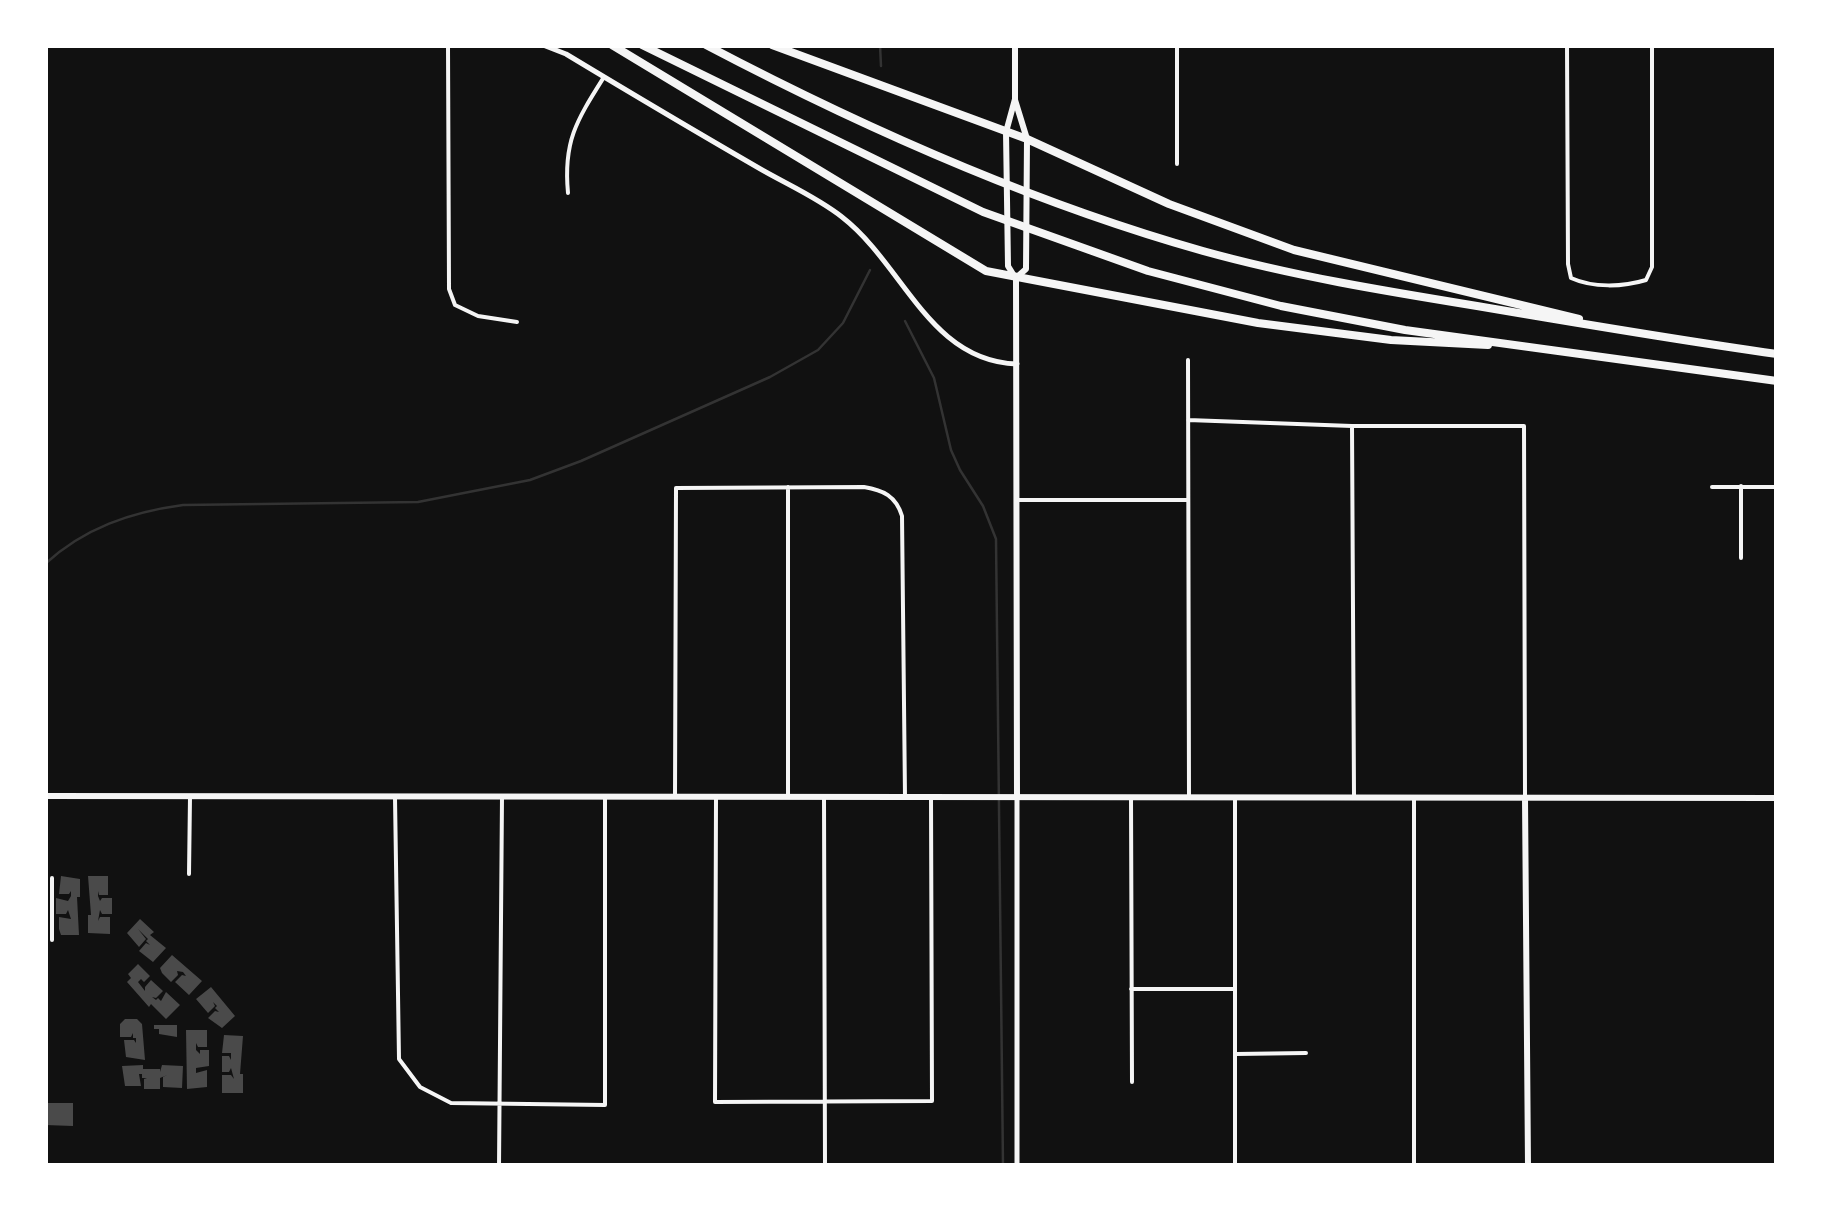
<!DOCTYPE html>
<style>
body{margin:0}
#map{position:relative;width:1822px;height:1211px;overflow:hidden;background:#111;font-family:"Zilla Slab",serif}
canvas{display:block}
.frame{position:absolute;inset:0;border:48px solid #fff;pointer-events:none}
</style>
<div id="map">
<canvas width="1822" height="1211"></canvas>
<div class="frame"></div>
</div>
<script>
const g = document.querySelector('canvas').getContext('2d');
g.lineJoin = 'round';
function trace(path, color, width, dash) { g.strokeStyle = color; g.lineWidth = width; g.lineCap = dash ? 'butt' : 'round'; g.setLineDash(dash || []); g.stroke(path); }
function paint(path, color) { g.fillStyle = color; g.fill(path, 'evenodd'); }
const stream = new Path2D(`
 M880,45L881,66
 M905,321L934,378L951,450L960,470L983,506L996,539L1003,1166
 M45,564C84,528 131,512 183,505L418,502L530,480L581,461L770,377L818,350L843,323L870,270`);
const building = new Path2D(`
 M61,876L80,879V897H77L79,935H61L59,929V917L71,919L68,910L66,914H56V898L68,901L71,896V891L69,894H59Z
 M88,876H108V895H99L98,891V896L100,901L102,898H112V914H102L100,910L98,921L100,917H110V934L88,933V915H91Z
 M140,919L154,932L150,935L166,948L153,962L139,951L146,943L150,945L146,941L148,939L138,929L146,939L139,947L127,933Z
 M172,955L202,981L189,995L175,982L182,975L186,976L183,972L177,971L178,975L171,982L162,973L160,968Z
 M138,964L150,976L144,982L141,979L138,982L145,991V987L151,980L163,991L156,998L152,997L156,1000L158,998L161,1001L166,992L180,1005L166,1019L151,1004L149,1007L127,982L131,978L128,974Z
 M211,987L235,1016L222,1028L208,1018L215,1011L219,1012L215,1008L217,1006L213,1002L215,1006L208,1013L196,999Z
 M125,1019H137L142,1024L145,1060L126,1057L124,1040H134L136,1043V1038H133V1033L131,1037H120V1024Z
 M154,1025H177V1037L159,1034V1029H154Z
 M186,1030H207V1047H198L196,1043V1050L200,1054V1050H209V1066L196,1068V1073L207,1070V1087L187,1089Z
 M224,1035L243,1036L240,1074H243V1093H222V1075H231L234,1079L231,1068L229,1072H222V1056H229L231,1060V1053H222Z
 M143,1065V1069H160V1072L162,1065L183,1066L182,1088L163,1087V1077L167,1075L160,1078V1089H144V1079L147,1078H142V1074H139L141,1086H125L122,1066Z
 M45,1103H73V1126L45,1125Z`);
const minor = new Path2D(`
 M448,45L449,289L455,305L478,316L517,322
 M1177,45V164
 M1567,45L1568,264L1571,278C1593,288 1623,287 1646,280L1652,267V45
 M568,193C563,141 577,120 604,77
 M1188,360L1189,797
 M1188,420L1352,426H1524L1525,795
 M1352,426L1354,796
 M1741,486V558
 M1712,487H1777
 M1017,500H1186
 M675,796L676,488L864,487C883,490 896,496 902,516L905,797
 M788,797V487
 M824,797L825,1166
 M1131,797L1132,1082
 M1235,797V1166
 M395,798L399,1059L420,1087L451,1103L605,1105V796
 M716,798L715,1102L932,1101L931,797
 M1414,798V1166
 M189,874L190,797
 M52,878V940
 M1131,989H1235
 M1236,1054L1306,1053
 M499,1166L502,797`);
const tertiary = new Path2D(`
 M543,45L566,54C629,92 693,130 757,167C784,183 817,197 842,217C904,265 929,361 1017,364
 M1017,797V1166`);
const secondary = new Path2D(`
 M1015,45V99L1006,132L1008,266L1016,279L1017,797
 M1015,100L1027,139L1026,269L1017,277
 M45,796L1777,798
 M1525,798L1528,1166`);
const motorway = new Path2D(`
 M612,45L986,271L1258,323L1391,340L1488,345
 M642,45L983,212L1148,271L1281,306L1405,330L1777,381
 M706,45C862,127 1033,203 1203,251C1293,276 1385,291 1477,306C1577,323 1677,340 1777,354
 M772,45L1027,139L1169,204L1294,250L1579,319`);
trace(stream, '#333', 2.5);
paint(building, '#4a4a4a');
trace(minor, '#f5f5f5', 4);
trace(tertiary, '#f5f5f5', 5);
trace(secondary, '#f5f5f5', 6);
trace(motorway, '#f5f5f5', 8);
</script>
